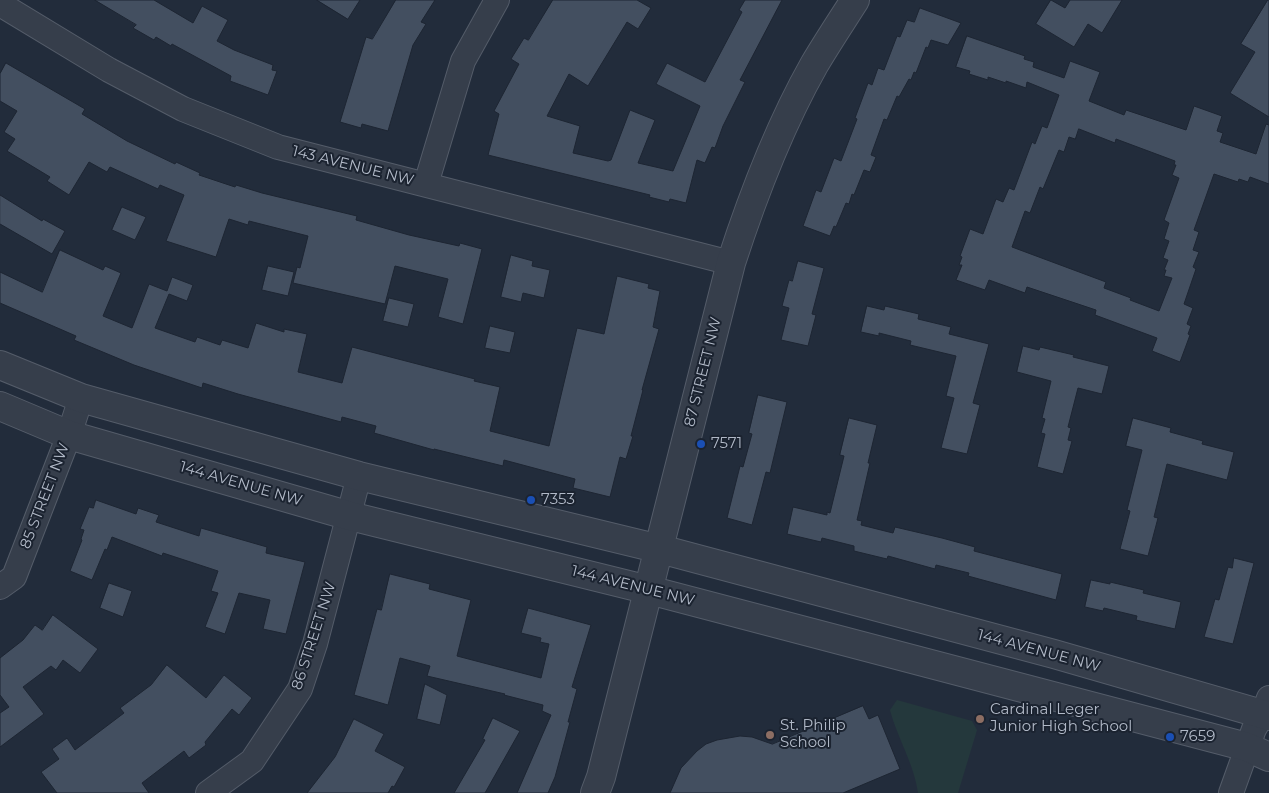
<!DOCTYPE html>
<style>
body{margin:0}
canvas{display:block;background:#222c3b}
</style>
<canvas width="1269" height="793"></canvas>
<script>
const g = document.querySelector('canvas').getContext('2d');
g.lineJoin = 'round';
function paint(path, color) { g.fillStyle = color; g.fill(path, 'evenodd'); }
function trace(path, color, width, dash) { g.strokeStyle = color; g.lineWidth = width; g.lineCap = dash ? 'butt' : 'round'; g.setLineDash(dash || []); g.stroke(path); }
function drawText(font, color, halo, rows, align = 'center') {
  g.font = font + ' Montserrat,sans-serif'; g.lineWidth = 4; g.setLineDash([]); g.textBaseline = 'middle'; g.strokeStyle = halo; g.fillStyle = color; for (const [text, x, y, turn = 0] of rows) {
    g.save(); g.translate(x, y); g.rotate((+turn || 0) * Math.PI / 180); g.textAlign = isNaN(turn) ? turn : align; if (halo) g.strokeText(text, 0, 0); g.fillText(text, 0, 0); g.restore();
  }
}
const green = new Path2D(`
 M897,700L972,721L977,730L958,793H918C915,766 897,737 890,710Z`);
const building = new Path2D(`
 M95,0H154L193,23L202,6L228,20L217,41L234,50L273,65L272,70L277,71L268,95L230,81L231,76L172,44L171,46L156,37L154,40L133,28L136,25Z
 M317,0H360L348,19Z
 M396,0H435L421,22L426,24L413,45L388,131L362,124L361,128L340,122L366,37L372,39Z
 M553,0H637L651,8L638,29L627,22L588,86L569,74L547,116L580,126L573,153L608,161L611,160L630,110L655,120L638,163L673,171L700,106L656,84L667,63L705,82L742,12L739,10L745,0H782L740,80L745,82L723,126L715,148L712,147L705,163L697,160L686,203L670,199L669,202L649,197L650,195L488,155L499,114L494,111L519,64L511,59L524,38L528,40Z
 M1051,0L1065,8L1070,0H1122L1102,33L1088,24L1074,47L1036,24Z
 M1268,0H1269V117L1230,93L1255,52L1241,44Z
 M920,8L961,23L948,45L931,40L928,48L926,47L916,73L914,72L911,80L909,79L899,97L897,96L887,120L884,119L871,155L876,157L870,172L864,170L854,195L852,194L849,204L846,203L836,227L834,226L830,236L803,226L816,190L821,192L834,158L841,161L857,119L855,118L868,83L872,85L878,68L884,70L897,36L900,37L907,20L914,22Z
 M967,36L1025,56L1024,59L1034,62L1033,67L1064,78L1070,61L1100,72L1089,101L1124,115L1126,110L1186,130L1194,106L1222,116L1217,131L1223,133L1220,142L1256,154L1266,124L1269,125V184L1250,177L1248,182L1239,179L1238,182L1214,174L1194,230L1199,232L1193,250L1199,252L1193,267L1196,269L1184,304L1193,308L1187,324L1191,326L1188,334L1190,335L1180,362L1152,351L1157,338L1095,315L1096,310L1027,287L1025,293L989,280L985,290L956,280L962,265H959L962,257L960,256L970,229L983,234L996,199L1003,202L1009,188L1014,190L1032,142L1035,144L1042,126L1047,128L1059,95L1027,82L1026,88L1006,81V83L988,77V80L969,74L970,71L956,67ZM1079,129L1115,143L1116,139L1175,161L1174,165H1176L1172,175L1179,178L1164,220L1169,223L1164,239L1169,241L1163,258L1168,260L1164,270H1166L1164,276L1172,278L1159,311L1130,300L1131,298L1104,288L1106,282L1012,247L1025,211L1030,213L1040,187L1043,189L1059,150L1064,152L1069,137L1075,139Z
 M6,63L85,109L82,114L127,141L175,164L176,162L200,173L199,175L235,187L236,185L262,193L357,216L356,220L409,235L459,246L460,243L482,249L463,324L438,317L448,279L395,266L385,304L293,283L297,267L300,268L308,236L249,221L248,225L229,219L216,257L166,241L184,195L160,185L158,189L110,167L107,172L89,162L69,195L47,181L50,177L7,151L15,139L4,132L17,111L0,101V74Z
 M0,195L42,221L43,219L65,231L52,254L0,224Z
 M122,207L146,217L135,240L112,230Z
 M60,250L103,270L105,266L121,273L103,316L132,328L149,284L167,291L172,277L193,285L187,301L169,294L155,328L195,342L197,337L220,345L222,340L248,348L256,323L284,332V329L307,334L298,372L342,383L352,347L475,379L474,381L500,387L490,431L549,446L577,328L604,334L617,276L649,284L648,288L660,291L653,327L659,329L642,390H643L631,436H633L626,459L620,457L610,497L573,488L575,479L504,460L503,466L434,449V450L374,433L376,426L342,417L341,422L238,394L203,383L202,388L134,365L74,340L76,336L0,303V272L42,292Z
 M511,255L533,261L532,266L550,270L544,298L523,293L521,302L501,297Z
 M798,261L824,268L812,314L816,315L808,346L781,340L789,308L782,306L789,280L792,281Z
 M268,266L294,272L288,296L262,290Z
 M389,298L414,304L408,327L383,321Z
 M867,306L884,310L885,306L919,314L918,319L951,327L949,334L989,344L973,403L980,405L967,454L941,448L954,398L946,396L956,356L910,345L911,341L879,333V336L861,332Z
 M490,326L515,332L510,353L485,348Z
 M1023,346L1039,350L1040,347L1074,355L1073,357L1109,366L1102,394L1078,388L1068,427L1071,428L1068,440L1072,441L1063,474L1037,467L1045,434L1041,433L1045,419L1042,418L1051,381L1017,372Z
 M758,395L787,402L770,473L766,472L752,525L727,518L740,466L743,467L752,434L749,433Z
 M849,418L877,425L868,463H870L857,520L862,521L861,525L893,533L895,527L942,538L975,547L974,551L1062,574L1056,600L968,576L969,573L936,565L935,569L888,556L887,559L854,551V546L822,538L821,542L787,534L793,507L827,515V512L830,513L844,456L840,455Z
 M1133,418L1171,428L1170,432L1203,441L1202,444L1234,452L1227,480L1167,464L1154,517L1158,518L1148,556L1120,549L1130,511L1127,510L1142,450L1126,446Z
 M96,500L136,514L138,508L159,515L156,522L199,536L201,528L267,547L266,553L305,562L286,634L263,629L270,600L239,593L225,634L205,627L218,593L211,591L218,571L163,553L162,556L112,537L107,550L105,549L92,580L70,571L82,540L81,539L84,530L80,529L89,507L93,508Z
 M1234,558L1254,563L1233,644L1204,637L1215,599L1219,600L1228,567L1232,568Z
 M390,574L430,584L429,589L471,600L457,656L541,678L549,644L540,642L541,638L521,633L528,608L591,625L572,687L577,689L568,722H570L555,777L548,793H517L551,715L542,711L543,705L504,695L505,694L427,676L430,666L400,658L388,705L354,695L377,609L381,610Z
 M1091,580L1110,584V582L1144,590L1143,593L1181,602L1175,629L1136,620L1137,616L1104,608L1103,611L1085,607Z
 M109,583L132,591L123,617L100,608Z
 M53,615L98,649L80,673L63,660L56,670L51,666L23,687L44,714L0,747V713L9,707L0,695V658L23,640L35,625L42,630Z
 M167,665L206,698L224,675L252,698L239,715L232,709L205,742L206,745L189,758L184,751L142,783L149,793H57L41,772L59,759L52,749L67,738L75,750L124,713L120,708L151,685Z
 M425,684L447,695L440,725L417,719Z
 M863,706L869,719L878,715L900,769L843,793H670L681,768L697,751L706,744L717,740L740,736L752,737L772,744Z
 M493,718L520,731L485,793H454L485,740L483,739Z
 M354,719L384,734L375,751L405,767L394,787L392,786L388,793H307L335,757Z`);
const minor = new Path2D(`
 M0,4L109,70L183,109L278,147L731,263
 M426,184L463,61L497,0
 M0,587L14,577L69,435L81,398
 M208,793L252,761L300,689L315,644L359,476
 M1231,793L1254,729L1263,714L1269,698`);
const tertiary = new Path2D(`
 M0,365L81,398L359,476L660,549L1054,654L1269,716
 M0,406L69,435L350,516L649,590L1247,747L1269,757
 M595,793L601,777L731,263C753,195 779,127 814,65C827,43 841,22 855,0`);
const markers = [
 [701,444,5,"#1a4fb4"],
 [531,500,5,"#1a4fb4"],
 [980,719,5,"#8d6e63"],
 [770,735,5,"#8d6e63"],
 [1170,737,5,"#1a4fb4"]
];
const streetNames = [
 ["143 AVENUE NW",353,166,14],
 ["87 STREET NW",703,372,-76],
 ["144 AVENUE NW",241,484,16],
 ["85 STREET NW",45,496,-69],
 ["144 AVENUE NW",633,586,14],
 ["86 STREET NW",314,636,-72],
 ["144 AVENUE NW",1039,651,15]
];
const poiNames = [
 ["7571",711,444],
 ["7353",541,500],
 ["Cardinal Leger",990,710],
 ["Junior High School",990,727],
 ["St. Philip",780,726],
 ["School",780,743],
 ["7659",1180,737]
];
paint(green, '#24383c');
paint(building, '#434f60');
trace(building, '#1d2532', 1);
trace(minor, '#545c69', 26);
trace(tertiary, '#545c69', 30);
trace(minor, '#363e4b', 24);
trace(tertiary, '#363e4b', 28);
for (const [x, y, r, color] of markers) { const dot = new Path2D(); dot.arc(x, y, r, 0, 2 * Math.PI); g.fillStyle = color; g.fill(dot); trace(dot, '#1b2330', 2); }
drawText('15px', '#b1b9c7', '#1b2330', streetNames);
drawText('15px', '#b1b9c7', '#1b2330', poiNames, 'left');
</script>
